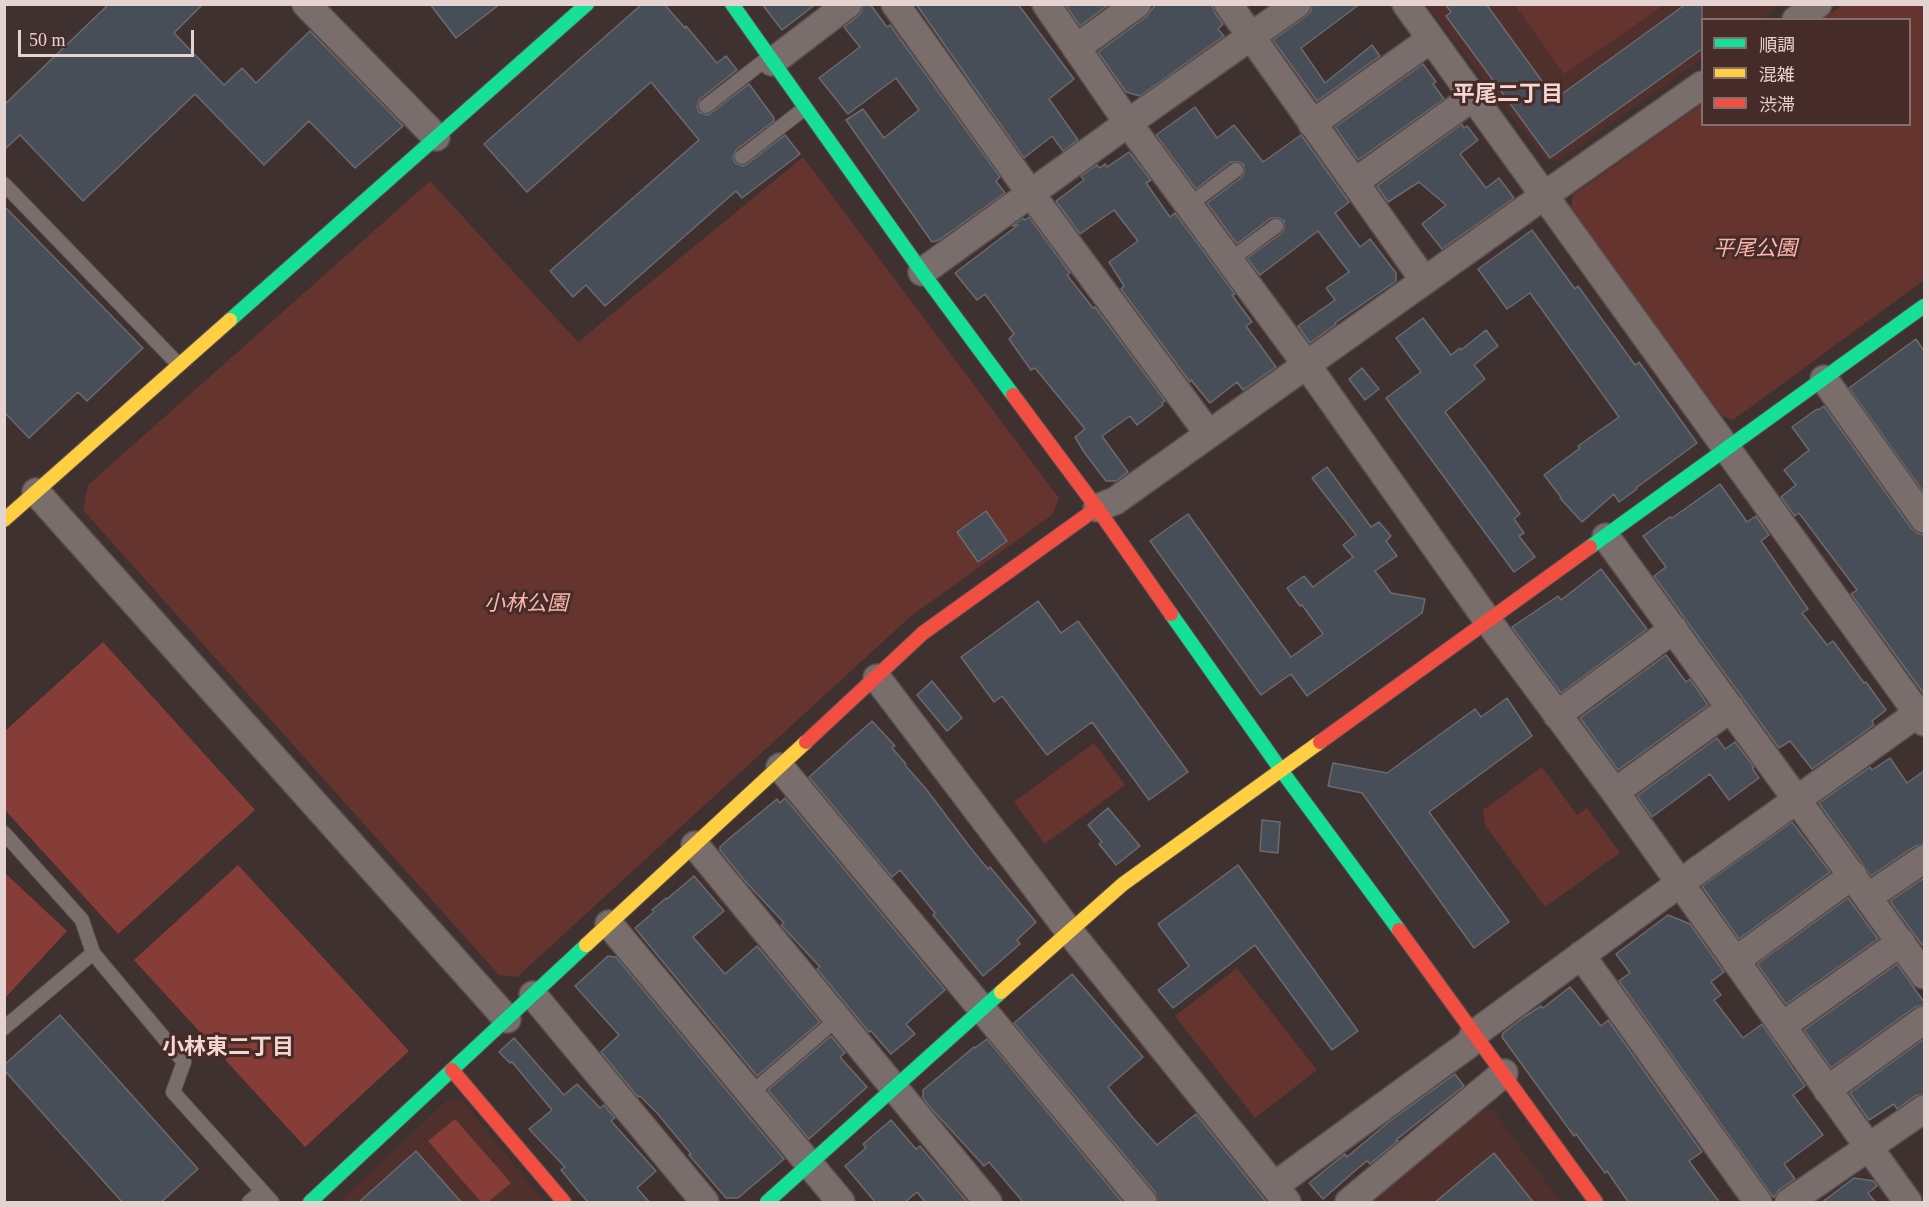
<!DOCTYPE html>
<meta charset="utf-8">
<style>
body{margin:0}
#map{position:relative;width:1929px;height:1207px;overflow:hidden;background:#3f312f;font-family:"Times New Roman","Noto Sans JP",serif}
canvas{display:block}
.frame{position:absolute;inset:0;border:6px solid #e4d3d1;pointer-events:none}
.legend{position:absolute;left:1701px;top:18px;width:210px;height:108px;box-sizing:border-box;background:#452c29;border:2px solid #856f6c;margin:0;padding:8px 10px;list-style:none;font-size:18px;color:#e4d3d1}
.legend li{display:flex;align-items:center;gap:12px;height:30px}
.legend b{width:30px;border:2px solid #856f6c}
.scale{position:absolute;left:18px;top:30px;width:176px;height:27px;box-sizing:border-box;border:3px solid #e4d3d1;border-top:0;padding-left:8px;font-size:18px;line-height:21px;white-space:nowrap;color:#e4d3d1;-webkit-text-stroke:4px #452c29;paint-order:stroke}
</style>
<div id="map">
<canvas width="1929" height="1207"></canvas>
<div class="frame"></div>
<ul class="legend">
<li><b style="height:8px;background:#16e098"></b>順調</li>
<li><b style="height:8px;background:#ffcf43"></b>混雑</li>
<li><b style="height:8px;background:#f24e42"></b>渋滞</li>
</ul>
<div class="scale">50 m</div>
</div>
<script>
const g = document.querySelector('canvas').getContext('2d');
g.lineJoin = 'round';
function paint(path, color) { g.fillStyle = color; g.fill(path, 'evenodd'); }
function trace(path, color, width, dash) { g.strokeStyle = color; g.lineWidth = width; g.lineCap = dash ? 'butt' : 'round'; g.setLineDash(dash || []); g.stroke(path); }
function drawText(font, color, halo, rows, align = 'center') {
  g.font = font + ' "Times New Roman","Noto Sans JP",serif'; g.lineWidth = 6; g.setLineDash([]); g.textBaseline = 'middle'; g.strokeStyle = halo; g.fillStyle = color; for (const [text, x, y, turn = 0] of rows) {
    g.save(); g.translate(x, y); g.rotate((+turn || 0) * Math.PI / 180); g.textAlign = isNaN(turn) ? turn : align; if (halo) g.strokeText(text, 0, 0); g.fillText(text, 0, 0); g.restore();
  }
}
const built = new Path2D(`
 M1426,5H1780L1759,19L1702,20V59L1558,161L1546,160Z
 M447,1100H462L545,1202H339Z
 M1483,1108L1494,1111L1560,1202H1371Z`);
const green = new Path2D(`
 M1515,5H1664L1564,74Z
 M1843,5H1924V280L1733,420L1722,416L1571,208L1573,195L1702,104V124H1910V20L1822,19Z
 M803,157L1059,498L1052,515L911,616L517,977L499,975L83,510L88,485L430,181L578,342Z
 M1094,743L1125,785L1045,844L1014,802Z
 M1542,767L1577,815L1587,808L1620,853L1545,907L1485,825L1483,810Z
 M1237,968L1317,1070L1255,1118L1175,1016Z`);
const water = new Path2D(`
 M103,642L255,810L118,934L5,810V731Z
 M238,865L409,1051L305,1147L134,960Z
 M5,873L67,931L5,998H4Z
 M455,1119L511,1183L488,1202H481L428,1141Z`);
const building = new Path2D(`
 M109,4H203L174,33L224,85L242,68L256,83L310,31L403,126L355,168L309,121L264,165L195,94L83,201L20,135L4,150V105Z
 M430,4H500L456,38Z
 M642,4H664L685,28L686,26L717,63L726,56L737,70L700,99L697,107L699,112L707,115L711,113L749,84L774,118V121L736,150L733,158L735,163L743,166L747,164L785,135L800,154L742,198L736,191L605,306L586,285L573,297L550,271L699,140L651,82L527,192L484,144Z
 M762,4H816L782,30Z
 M863,4H870L887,27L890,25L1000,177L996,181L1005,193L939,240L932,242L846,120L863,109L884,138L919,110L896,78L848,114L819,78L860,47L844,27L858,16L862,11Z
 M916,4H1018L1074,79L1049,99L1078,140L1063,151L1052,136L1024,158Z
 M1065,4H1109L1080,26Z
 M1156,4H1212L1215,13L1223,24L1218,29L1224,36L1140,96L1126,92L1098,52L1146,17Z
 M1312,4H1360L1301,48L1325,83L1372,45L1380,56L1317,101L1273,40L1306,16L1311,11Z
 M1445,4H1486L1555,99L1686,4H1702V49L1550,158L1446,16L1451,12Z
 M1423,64L1436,82L1433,84L1444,99L1358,160L1335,127Z
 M1195,107L1217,138L1234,125L1263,162L1301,135L1302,136L1349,202L1335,213L1360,247L1370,239L1396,273V281L1335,323L1336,324L1310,343L1298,326L1335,300L1326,288L1349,272L1318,231L1260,275L1247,258L1282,233L1284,229V221L1279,218H1271L1237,244L1207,203L1242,177L1244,173V165L1239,162H1231L1196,189L1156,135Z
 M1462,124L1464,128L1467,126L1478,140L1460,154L1486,188L1499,178L1514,198L1442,249L1422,224L1446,205L1419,182L1388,202L1377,186Z
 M1129,152L1151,180L1146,183L1170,217L1175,213L1235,294L1232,295L1252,322L1246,326L1276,367L1243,390L1237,382L1210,403L1191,380L1190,382L1121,289L1124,286L1109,262L1138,241L1114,210L1080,234L1056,201L1084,180L1081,176L1097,165L1100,168L1105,164L1107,167Z
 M4,206L143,348L87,401L78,392L29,438L4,412Z
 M1029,217L1070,273L1067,275L1093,308L1095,307L1165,401L1162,403L1163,405L1137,425L1130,416L1102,436L1128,472L1116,481H1106L1084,452L1075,437L1085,429L1035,368L1031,370L1009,339L1014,334L985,294L977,300L955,273L1018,225L1012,226L1023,218L1025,220Z
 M1532,230L1575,289L1578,286L1635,365L1639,362L1697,443L1636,488L1637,489L1619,502L1614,494L1582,522L1560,498L1561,497L1544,475L1580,448L1578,446L1619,417L1530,293L1507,309L1478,269Z
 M1423,318L1451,355L1460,348L1461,350L1486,330L1498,346L1474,365L1485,379L1445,412L1520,514L1514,519L1524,533L1519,536L1535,557L1514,572L1386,398L1421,372L1396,338Z
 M1916,339L1924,351V493L1849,388Z
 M1362,368L1379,389L1365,400L1349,379Z
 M1824,406L1911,528L1917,533L1924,535V694L1851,594L1857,590L1799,513L1795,516L1781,497L1796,485L1784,470L1809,450L1792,427L1817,409L1818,410Z
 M1327,467L1371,527L1379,522L1391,536L1386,541L1397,556L1375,571L1391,593L1425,599L1422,613L1307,696L1291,674L1261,695L1150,541L1188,514L1291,657L1323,634L1302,605L1300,606L1287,588L1304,576L1313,587L1353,557L1343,545L1356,535L1312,478Z
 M1720,484L1747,522L1756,516L1769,535L1761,541L1808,609L1802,613L1827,645L1833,641L1864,683L1866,682L1886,710L1872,721L1874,725L1812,769L1790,741L1779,748L1654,576L1666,567L1643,536L1670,517L1672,518Z
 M986,511L1007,541L978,562L957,532Z
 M1601,569L1647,629L1561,693L1512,627L1558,596L1561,600Z
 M1038,601L1061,633L1078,621L1188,772L1149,800L1092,722L1047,755L1002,696L994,702L961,657Z
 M1666,655L1686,682L1690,679L1708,705L1618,770L1580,718Z
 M932,681L962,718L947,731L917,695Z
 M1507,698L1532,736L1429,812L1509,922L1474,948L1362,793L1328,786L1333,763L1387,773L1475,709L1481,717Z
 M872,721L895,746L892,748L906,764L905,765L926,789L973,851L988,869L990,867L1036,922L1017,940L1020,944L983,976L933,915L935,913L900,870L892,877L809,777Z
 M1717,738L1725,749L1735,742L1754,767L1752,768L1759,778L1729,800L1710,774L1652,817L1637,796Z
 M1890,758L1907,783L1924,771V844L1915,846L1871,876L1819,803L1870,767L1872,770Z
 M785,798L945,990L906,1024L915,1034L891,1054L871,1031L869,1032L817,969L820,967L781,925L784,923L745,881L720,850V847L731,837L777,799L780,803Z
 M1108,808L1140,846L1116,865L1099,844L1102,842L1088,825Z
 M1262,820L1280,822L1278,853L1260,851Z
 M1792,822L1830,872L1739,939L1702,886Z
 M1238,865L1358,1031L1332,1050L1255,945L1173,1008L1158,990L1189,966L1158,924Z
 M694,876L724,911L693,937L725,974L757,946L820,1022L757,1076L635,928L654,912L652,910L666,898L667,899Z
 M1924,878V943L1922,945L1890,901Z
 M1848,898L1878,939L1786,1004L1757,964Z
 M1668,915L1690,924L1724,972L1711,982L1721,995L1714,1000L1743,1038L1762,1024L1805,1086L1793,1095L1823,1135L1784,1164L1795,1179L1780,1189L1774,1197H1773L1619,981L1630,973L1616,954Z
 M608,956L616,957L784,1159L738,1198H726L689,1155L691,1154L657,1113L640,1096L638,1097L601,1052L619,1035L575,986Z
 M1897,964L1924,1002V1005L1915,1007L1831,1068L1804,1030Z
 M1072,974L1143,1057L1108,1087L1134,1119L1157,1145L1196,1114L1267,1203H1158L1155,1192L1014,1023Z
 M1570,987L1601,1026L1608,1020L1702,1152L1689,1161L1720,1203H1629L1607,1171L1605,1173L1576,1134L1574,1136L1502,1037L1503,1033L1524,1017L1541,1006L1543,1008Z
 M60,1015L198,1169L160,1203H123L4,1070V1065Z
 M831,1036L845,1053L840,1057L867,1087L809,1139L768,1090Z
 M514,1038L564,1095L577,1084L600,1108L604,1105L615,1118L611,1121L656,1171L637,1188L650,1203H589L580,1193L561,1170L565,1167L529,1129L552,1110L512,1062L510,1063L499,1052Z
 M987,1039L1123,1203H1024L989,1162L984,1166L929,1106L923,1098V1090L974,1047L975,1048Z
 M1924,1039V1094L1915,1096L1897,1109L1894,1104L1869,1120L1850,1093Z
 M1455,1074L1464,1086L1396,1140L1398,1141L1370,1164L1367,1161L1357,1169L1323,1199L1309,1183L1345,1154L1347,1157L1391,1120Z
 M891,1120L916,1149L920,1146L968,1203H926L917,1192L904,1203H876L845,1166L866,1148L863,1144Z
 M416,1151L462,1203H358Z
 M1494,1153L1534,1203H1434Z
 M1854,1178L1874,1181L1877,1186L1868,1193L1876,1203H1821Z`);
const lane = new Path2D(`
 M706,106L769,57
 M742,157L805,108
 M4,184L179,365
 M1189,205L1236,170
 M1230,260L1276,226
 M4,833L82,920L93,953L184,1062L173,1092L272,1202
 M4,1028L93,953
 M750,1094L837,1019
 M249,1202L262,1191`);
const street = new Path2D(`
 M306,4L436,137
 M895,4L1031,194L1208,433
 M1046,4L1128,123L1306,364L1488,621L1615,792L1908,1202
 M1228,4L1424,280
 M1406,4L1924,722
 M1796,20L1818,4
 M1076,48L1137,4
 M772,62L848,4
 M1312,124L1431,39
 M1355,182L1473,97
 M922,272L1128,123L1297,4
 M1824,379L1924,519
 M36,492L507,1019
 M1097,508L1115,501L1545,195L1702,85
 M1606,537L1924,975
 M877,678L1069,931L1287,1202
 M1557,715L1674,629
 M780,767L1143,1202
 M1615,792L1731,708
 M695,845L988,1202
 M1868,897L1924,859
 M609,924L841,1202
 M1581,955L1758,1202
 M1735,961L1853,875
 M533,995L705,1202
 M1782,1026L1901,942
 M1827,1090L1924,1020
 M1274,1186L1469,1044L1474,1034L1680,883L1924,709
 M1349,1202L1504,1073
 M1789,1202L1924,1109`);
const fast = new Path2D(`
 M732,4L922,272L1013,395
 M230,320L587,4
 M1590,547L1924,306
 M1171,614L1281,770L1399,930
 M310,1202L586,945
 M767,1202L1001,992`);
const slow = new Path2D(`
 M4,520L230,320
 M586,945L806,742
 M1001,992L1123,884L1320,742`);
const jam = new Path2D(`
 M1013,395L1097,508L1171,614
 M806,742L923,633L1097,508
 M1320,742L1590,547
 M1399,930L1596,1202
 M452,1070L564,1202`);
const parkNames = [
 ["平尾公園",1755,249],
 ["小林公園",526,604]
];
const neighbourhoodNames = [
 ["平尾二丁目",1508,95],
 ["小林東二丁目",228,1048]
];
paint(built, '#4f302d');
paint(green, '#66342f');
paint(water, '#863d37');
paint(building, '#484e57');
trace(building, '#6c6a6d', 1.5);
trace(lane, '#5b4f4d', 16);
trace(street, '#5b4f4d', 30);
trace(fast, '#5b4f4d', 16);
trace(slow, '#5b4f4d', 16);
trace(jam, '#5b4f4d', 16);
trace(lane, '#7a6e6d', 14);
trace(street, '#7a6e6d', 27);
trace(fast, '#16e098', 14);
trace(slow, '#ffcf43', 14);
trace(jam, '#f24e42', 14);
drawText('italic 21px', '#fcb6ad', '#452c29', parkNames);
drawText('bold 22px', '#f7d5d1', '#452c29', neighbourhoodNames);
</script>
